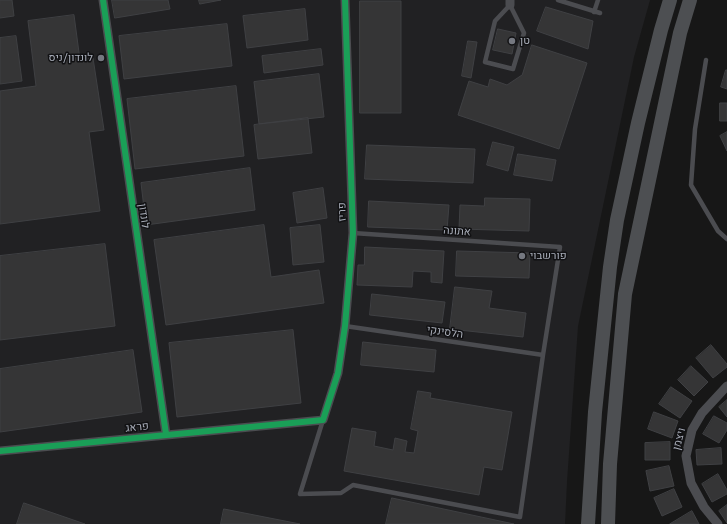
<!DOCTYPE html>
<meta charset="utf-8">
<style>
body{margin:0}
canvas{display:block;background:#171717}
</style>
<canvas width="727" height="524"></canvas>
<script>
const g = document.querySelector('canvas').getContext('2d');
g.lineJoin = 'round';
function paint(path, color) { g.fillStyle = color; g.fill(path, 'evenodd'); }
function trace(path, color, width, dash) { g.strokeStyle = color; g.lineWidth = width; g.lineCap = dash ? 'butt' : 'round'; g.setLineDash(dash || []); g.stroke(path); }
function drawText(font, color, halo, rows, align = 'center') {
  g.font = font + ' "Golos Text",Heebo,sans-serif'; g.lineWidth = 3; g.setLineDash([]); g.textBaseline = 'middle'; g.strokeStyle = halo; g.fillStyle = color; for (const [text, x, y, turn = 0] of rows) {
    g.save(); g.translate(x, y); g.rotate((+turn || 0) * Math.PI / 180); g.textAlign = isNaN(turn) ? turn : align; if (halo) g.strokeText(text, 0, 0); g.fillText(text, 0, 0); g.restore();
  }
}
const built = new Path2D(`
 M0,0H650L634,57L578,326L567,481L565,524H0Z`);
const building = new Path2D(`
 M0,0H12L14,16L0,18Z
 M112,0H168L170,9L115,18Z
 M199,0H221L200,4Z
 M360,1H401V113H360Z
 M546,7L593,21L588,49L537,31Z
 M305,9L308,40L247,48L243,16Z
 M74,15L80,60L93,58L104,130L89,132L100,211L0,224V91L36,86L28,21Z
 M227,24L232,66L124,79L119,36Z
 M498,29L516,33L512,54L493,50Z
 M16,36L22,81L0,84V38Z
 M468,41L477,42L471,78L462,76Z
 M532,45L587,63L559,149L458,115L469,81L488,87L490,79L507,85L522,75Z
 M321,49L323,65L264,73L262,56Z
 M726,70H727V89L721,87Z
 M319,74L324,117L259,124L254,82Z
 M236,86L244,156L135,169L127,99Z
 M720,103H727V121H720Z
 M308,118L312,153L258,159L254,125Z
 M727,132V151L720,136Z
 M493,142L514,147L508,171L487,165Z
 M367,145L475,149L473,183L365,179Z
 M518,154L556,160L552,181L514,175Z
 M250,168L255,210L146,225L141,183Z
 M323,188L327,218L297,223L293,193Z
 M485,198L530,199L529,231L459,229L460,205L484,206Z
 M369,201L449,205L447,230L368,227Z
 M264,225L271,277L319,270L324,303L166,325L154,240Z
 M320,225L324,262L293,265L290,228Z
 M105,244L115,326L0,340V256Z
 M365,247L444,251L442,283L431,282V272L413,271L412,287L357,285L358,265H364Z
 M457,251L530,253L529,278L456,276Z
 M455,287L492,291L489,308L526,313L523,337L450,329Z
 M372,294L445,302L442,323L370,315Z
 M293,330L301,403L177,417L169,343Z
 M363,342L436,350L434,372L361,365Z
 M711,345L727,364V367L713,378L696,358Z
 M133,350L142,412L0,432V369Z
 M691,366L708,382L694,396L678,380Z
 M671,387L692,401L680,418L659,404Z
 M418,391L431,393L430,398L512,412L502,470L484,467L479,495L344,471L352,428L376,432L374,446L393,450L395,438L407,441L405,452L414,453L418,431L411,429Z
 M727,400V417L719,407Z
 M654,412L678,421L672,438L648,429Z
 M714,416L727,423V430L719,443L703,434Z
 M670,442V460H645V443Z
 M721,448L722,464L697,465L696,450Z
 M669,466L674,486L650,491L646,471Z
 M718,474L727,490V494L712,502L702,484Z
 M674,489L682,507L662,516L654,498Z
 M392,498L514,524H386Z
 M24,503L85,524H17Z
 M727,505V523L719,511Z
 M224,509L300,524H221Z
 M692,511L699,524H670Z`);
const service = new Path2D(`
 M558,0L600,13
 M510,5L524,33L513,69L485,62L495,21Z
 M594,12L598,0
 M706,60L695,129L691,185L718,231L727,239
 M345,326L543,355
 M323,420L300,494L341,493L353,485L520,517L543,355L560,247L353,233`);
const minor = new Path2D(`
 M103,0L166,434
 M510,5V0
 M0,451L323,420L338,373L345,326L353,233L345,0
 M718,524L704,507L691,483L686,456L692,430L702,413L727,386`);
const primary = new Path2D(`
 M588,524L595,412L610,267L617,220L638,123L661,30L670,0
 M608,524L610,464L625,294L680,33L690,0`);
const cycleway = new Path2D(`
 M103,0L166,434
 M0,451L323,420L338,373L345,326L353,233L345,0`);
const markers = [
 [512,41,4,"#757880"],
 [101,58,4,"#757880"],
 [522,256,4,"#757880"]
];
const poiNames = [
 ["טן",520,41],
 ["לונדון/ניס",93,58,"right"],
 ["פורשבוי",530,256]
];
const streetNames = [
 ["פריז",342,212,-92],
 ["לונדון",144,216,82],
 ["אתונה",457,231,4],
 ["הלסינקי",445,332,8],
 ["פראג",137,427,-6],
 ["ויצמן",679,439,-75]
];
paint(built, '#212123');
paint(building, '#353536');
trace(building, '#3f4043', 1);
trace(service, '#4b4c50', 4.5);
trace(minor, '#4b4c50', 9);
trace(primary, '#4d4f52', 14);
trace(cycleway, '#1a9f57', 6);
for (const [x, y, r, color] of markers) { const dot = new Path2D(); dot.arc(x, y, r, 0, 2 * Math.PI); g.fillStyle = color; g.fill(dot); trace(dot, '#111113', 1.5); }
drawText('11px', '#a8adb8', '#111113', poiNames, 'left');
drawText('11px', '#a8adb8', '#111113', streetNames);
</script>
